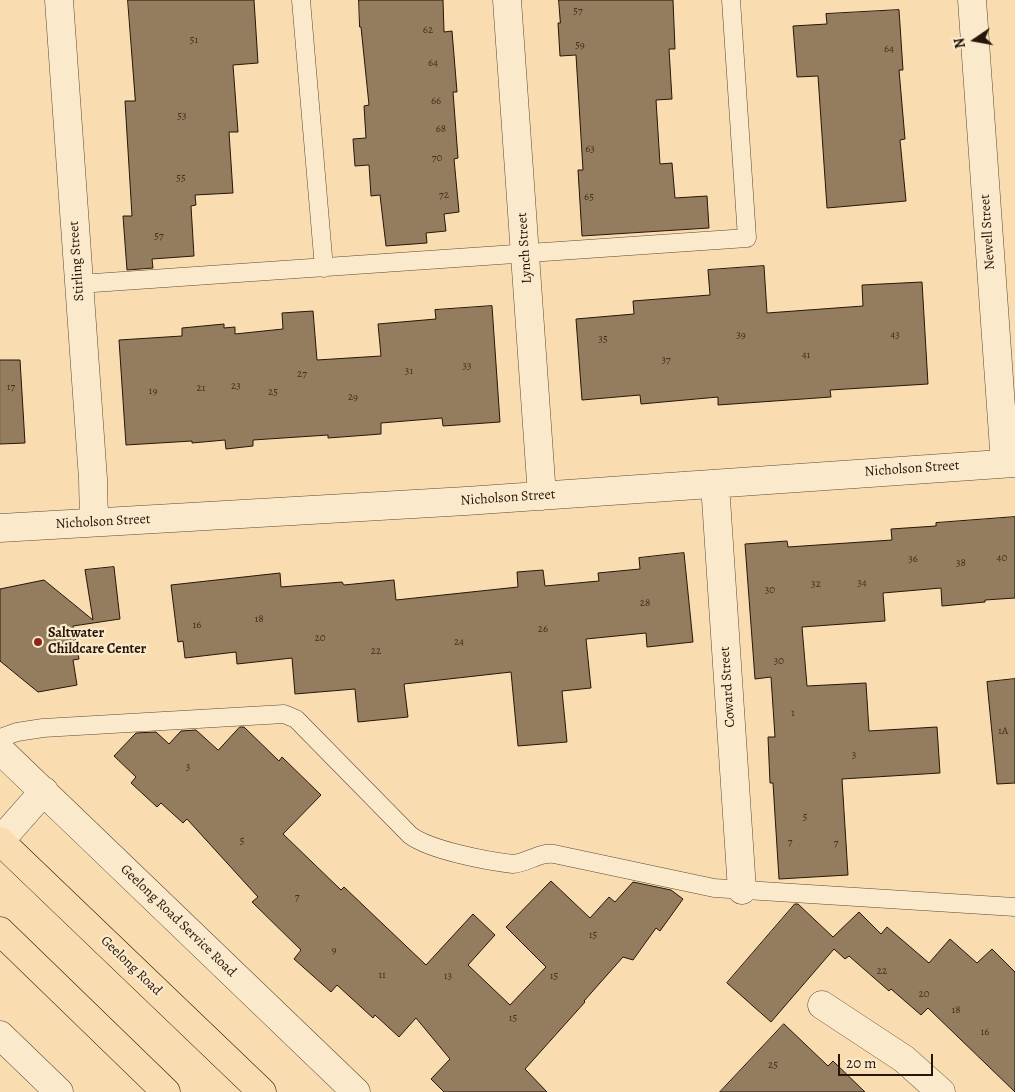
<!DOCTYPE html>
<style>
body{margin:0}
#map{position:relative;width:1015px;height:1092px;overflow:hidden;background:#f9ddb0;font-family:Alegreya,serif}
canvas{display:block}
.north{position:absolute;left:950px;top:15px;width:50px;height:50px;-webkit-text-stroke:4px #fbe9cc;paint-order:stroke;rotate:258deg;font-size:14px;font-weight:700;line-height:20px;text-align:center;color:#271608}
.north::after{content:'';display:block;margin:auto;width:18px;height:22px;background:#271608;clip-path:polygon(50% 0,100% 100%,50% 72%,0 100%)}
.scale{position:absolute;left:838px;top:1054px;width:95px;height:22px;box-sizing:border-box;border:2px solid #271608;border-top:0;padding-left:6px;font-size:15px;line-height:18px;white-space:nowrap;color:#271608;-webkit-text-stroke:4px #fbe9cc;paint-order:stroke}
</style>
<div id="map">
<canvas width="1015" height="1092"></canvas>
<div class="north">N</div>
<div class="scale">20 m</div>
</div>
<script>
const g = document.querySelector('canvas').getContext('2d');
g.lineJoin = 'round';
function paint(path, color) { g.fillStyle = color; g.fill(path, 'evenodd'); }
function trace(path, color, width, dash) { g.strokeStyle = color; g.lineWidth = width; g.lineCap = dash ? 'butt' : 'round'; g.setLineDash(dash || []); g.stroke(path); }
function drawText(font, color, halo, rows, align = 'center') {
  g.font = font + ' Alegreya,serif'; g.lineWidth = 4.5; g.setLineDash([]); g.textBaseline = 'middle'; g.strokeStyle = halo; g.fillStyle = color; for (const [text, x, y, turn = 0] of rows) {
    g.save(); g.translate(x, y); g.rotate((+turn || 0) * Math.PI / 180); g.textAlign = isNaN(turn) ? turn : align; if (halo) g.strokeText(text, 0, 0); g.fillText(text, 0, 0); g.restore();
  }
}
const building = new Path2D(`
 M128,0H254L258,63L233,65L238,132H229L233,193L195,195L196,205L191,206L194,256L152,259L153,268L127,270L123,216H132L125,101H135Z
 M359,0H443L444,32L452,31L457,92H453L458,158L454,159L459,212L444,214L446,231L426,233L427,243L386,246L380,195L371,196L369,165L355,166L353,139L366,138L364,106L369,105L361,27H360Z
 M559,0H673L675,49H669L672,99L656,100L660,164L672,163L675,198L707,196L709,228L582,236L578,170H583L576,55L560,56L558,23H560Z
 M899,10L903,70H899L905,139L900,140L906,201L827,208L818,76L797,77L793,26L827,24L826,14Z
 M764,266L767,313L863,306L862,285L922,282L928,384L830,390L831,397L718,405V397L641,404L640,395L582,400L576,319L634,314L633,301L710,295L708,270Z
 M492,306L500,422L443,426L442,418L381,423V434L328,438V435L253,440V446L226,449L225,440L192,443V441L126,445L119,340L182,336V328L224,324V328L235,327V334L283,329L282,313L313,311L317,360L381,356L378,324L436,319L435,310Z
 M0,360H20L25,443L0,444Z
 M1015,517V598L985,600V602L942,606L941,588L883,593L885,621L802,627L807,686L866,683L869,731L937,727L940,773L842,779L848,875L779,879L773,783H770L768,737H775L771,677L755,679L745,544L787,541L788,547L892,540L891,529L936,526V523Z
 M684,553L693,642L647,647L646,633L586,639L591,688L562,691L567,742L518,746L511,672L404,684L408,717L358,722L355,689L295,694L292,658L237,664L236,652L185,658L183,641L178,642L171,585L280,573L281,587L342,582L344,585L394,580L396,600L518,587L517,572L543,570L545,586L599,581L598,573L640,569L639,558Z
 M114,567L120,619L73,626L79,659L73,660L77,685L38,692L0,661V589L44,580L93,620L85,570Z
 M1015,679V783L997,784L987,682Z
 M240,727H244L279,761L282,757L321,795L283,834L341,890L344,887L426,965L473,914L495,935L468,965L510,1005L546,967L506,927L551,881L590,918L609,897L615,902L633,882L671,890L683,899L660,931L656,928L633,960L623,957L584,1001L585,1002L525,1069L547,1092H444L431,1079L450,1059L416,1018L399,1037L375,1015L373,1018L337,985L331,992L294,959L301,950L252,902L258,897L187,819L183,823L161,803L157,807L131,783L136,777L114,756L136,733L156,732L169,744L181,731L196,730L218,750Z
 M795,904H798L833,937L859,912L881,934L887,927L929,963L950,939L977,963L992,949L1015,972V1092L928,1008L921,1015L891,989L889,991L849,956L845,959L834,949L771,1022L727,983Z
 M784,1024L828,1066L833,1061L865,1092H720Z`);
const service = new Path2D(`
 M301,0L324,268
 M79,284L747,238L731,0
 M0,738L17,732L43,728L284,714L296,719L410,835C429,850 487,861 513,864C528,863 538,852 554,854L714,888L1015,907`);
const minor = new Path2D(`
 M59,0L93,479L94,522
 M507,0L542,496
 M972,0L1005,463
 M715,484L742,890
 M0,528L466,501L1015,463
 M0,750L356,1092
 M0,841L44,791
 M822,1005L904,1059L941,1092
 M0,1035L59,1092`);
const trunk = new Path2D(`
 M0,841L262,1092
 M0,931L166,1092`);
const markers = [
 [38,642,5,"#8f2418"]
];
const numberNames = [
 ["57",578,11],
 ["62",428,30],
 ["51",194,40],
 ["59",580,45],
 ["64",889,49],
 ["64",433,63],
 ["66",436,101],
 ["53",182,116],
 ["68",441,129],
 ["63",590,149],
 ["70",437,158],
 ["55",181,178],
 ["72",444,195],
 ["65",589,197],
 ["57",159,236],
 ["39",741,335],
 ["43",895,335],
 ["35",603,339],
 ["41",806,355],
 ["37",666,360],
 ["33",467,366],
 ["31",409,371],
 ["27",302,374],
 ["23",236,386],
 ["17",11,387],
 ["21",201,388],
 ["19",153,391],
 ["25",273,392],
 ["29",353,397],
 ["40",1002,558],
 ["36",913,559],
 ["38",961,563],
 ["34",862,583],
 ["32",816,584],
 ["30",770,590],
 ["28",645,603],
 ["18",259,619],
 ["16",197,625],
 ["26",543,629],
 ["20",320,638],
 ["24",459,642],
 ["22",376,651],
 ["30",779,661],
 ["1",793,713],
 ["1A",1003,731],
 ["3",854,755],
 ["3",188,767],
 ["5",805,817],
 ["5",242,841],
 ["7",790,842],
 ["7",836,843],
 ["7",297,897],
 ["15",593,935],
 ["9",334,950],
 ["22",882,971],
 ["11",382,975],
 ["13",448,976],
 ["15",554,976],
 ["20",924,994],
 ["18",956,1010],
 ["15",513,1018],
 ["16",985,1032],
 ["25",773,1065]
];
const streetNames = [
 ["Newell Street",988,232,-94],
 ["Lynch Street",525,248,-94],
 ["Stirling Street",77,261,-94],
 ["Nicholson Street",912,469,-4],
 ["Nicholson Street",508,498,-4],
 ["Nicholson Street",103,522,-3],
 ["Coward Street",728,687,-94],
 ["Geelong Road Service Road",178,921,44],
 ["Geelong Road",131,966,44]
];
const poiNames = [
 ["Saltwater",48,634],
 ["Childcare Center",48,650]
];
paint(building, '#947d5f');
trace(building, '#271608', 1);
trace(service, '#5c4832', 19);
trace(minor, '#5c4832', 29);
trace(trunk, '#271608', 29);
trace(service, '#fbe9cc', 18);
trace(minor, '#fbe9cc', 28);
trace(trunk, '#f9ddb0', 28);
for (const [x, y, r, color] of markers) { const dot = new Path2D(); dot.arc(x, y, r, 0, 2 * Math.PI); g.fillStyle = color; g.fill(dot); trace(dot, '#fbe9cc', 2); }
drawText('11px', '#42301e', null, numberNames);
drawText('14px', '#271608', '#fbe9cc', streetNames);
drawText('bold 14px', '#271608', '#fbe9cc', poiNames, 'left');
</script>
